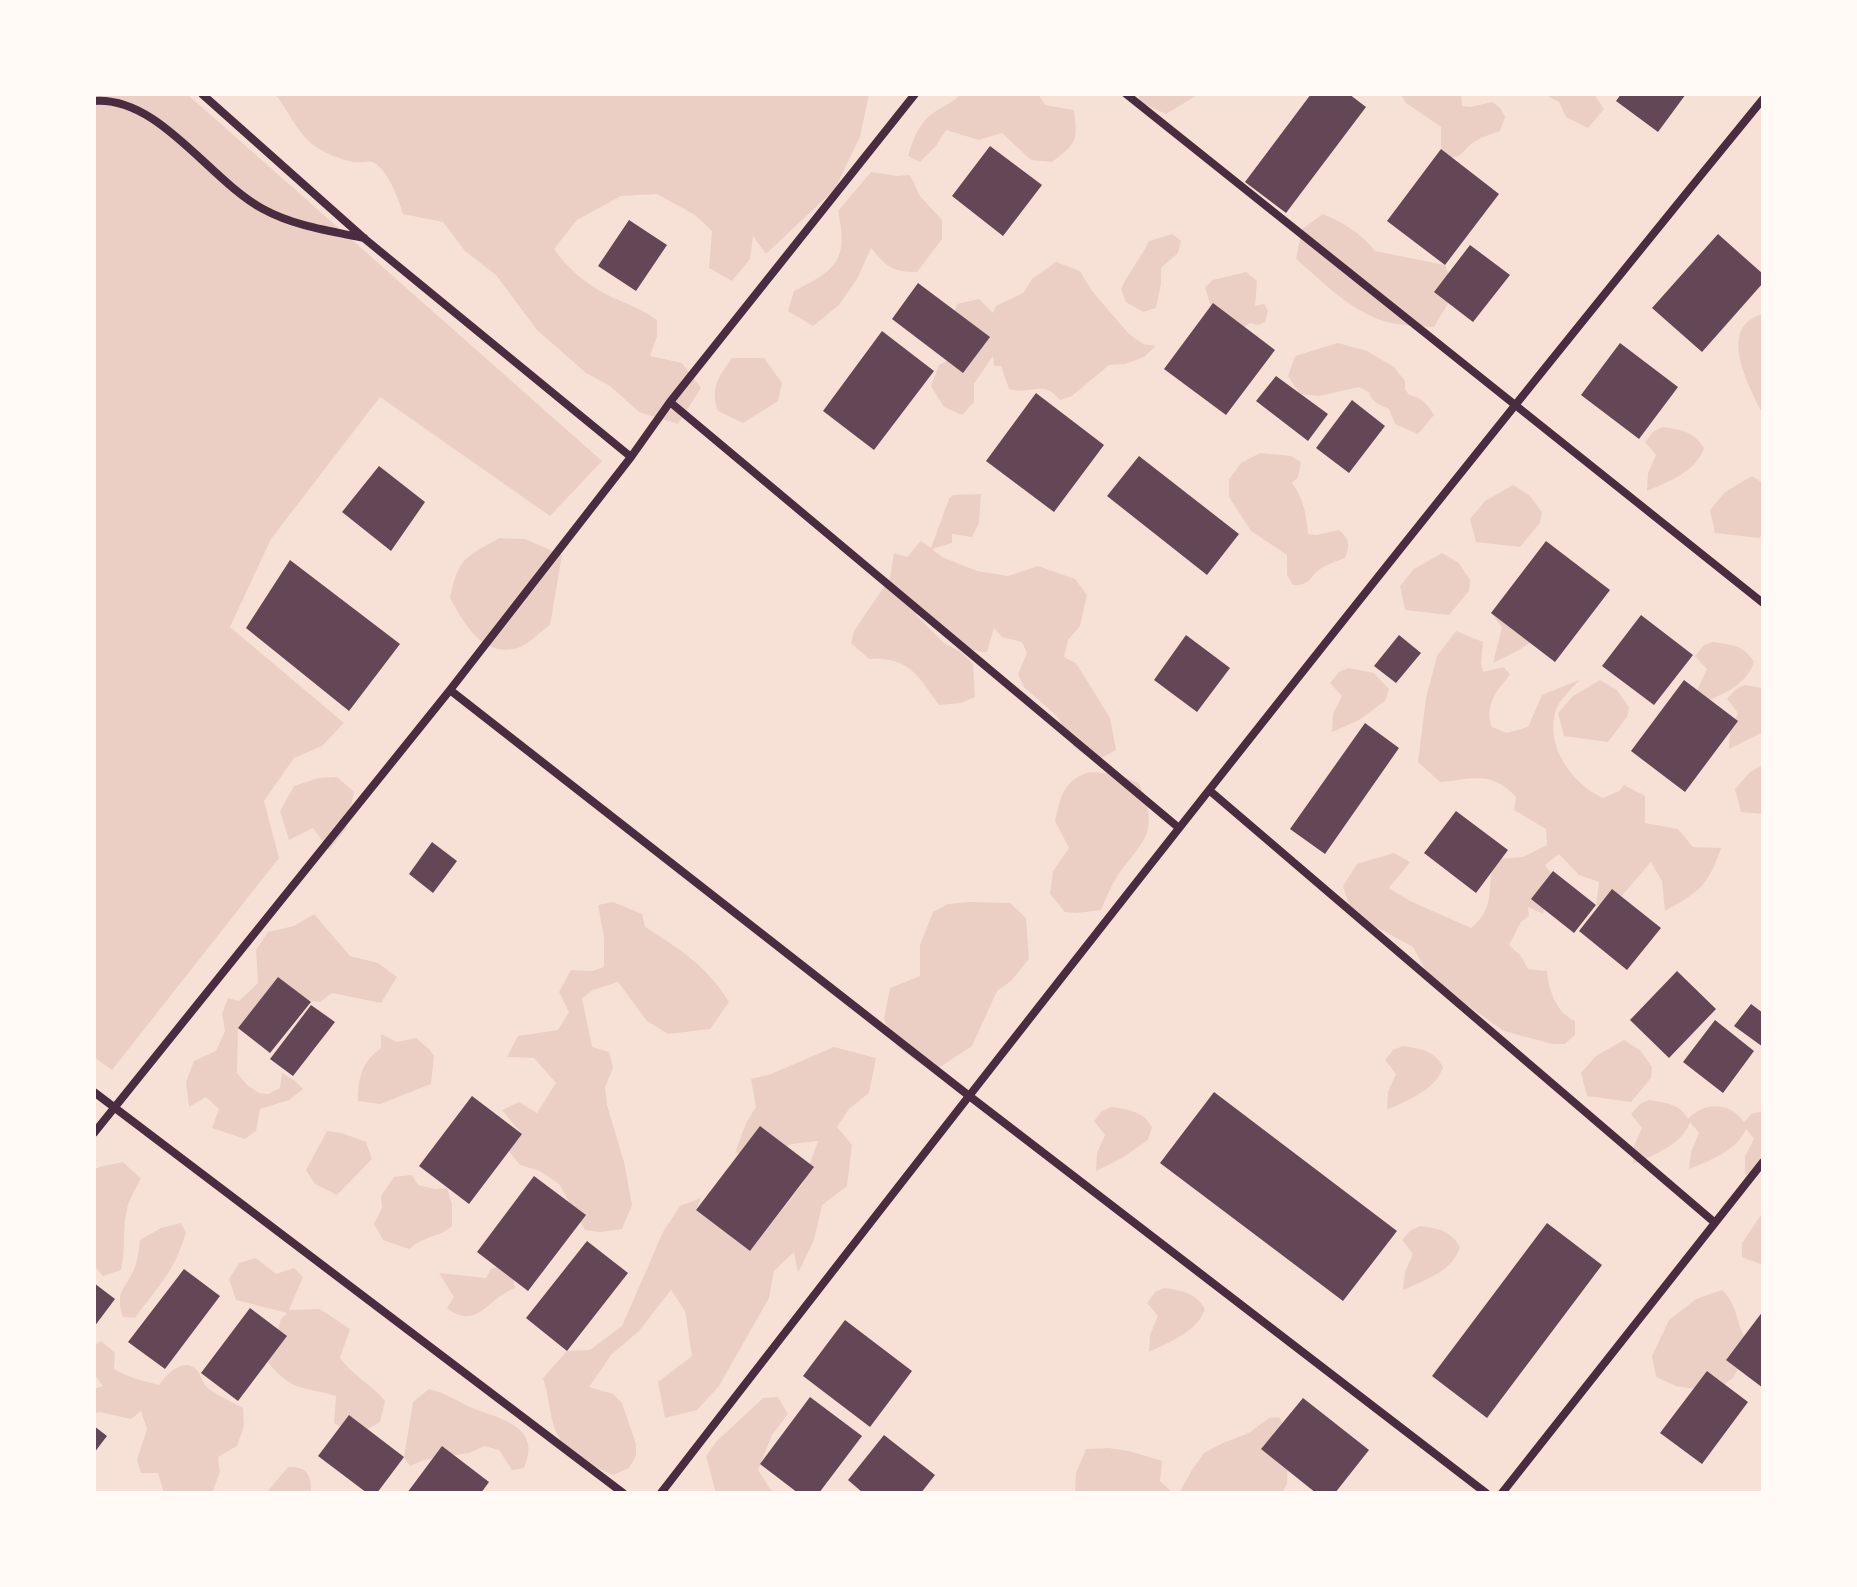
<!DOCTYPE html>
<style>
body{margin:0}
#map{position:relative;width:1857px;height:1587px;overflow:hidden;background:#f7e1d7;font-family:Figtree,sans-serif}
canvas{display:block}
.frame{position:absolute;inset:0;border:96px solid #fffaf5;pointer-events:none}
</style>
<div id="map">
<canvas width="1857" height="1587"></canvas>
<div class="frame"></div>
</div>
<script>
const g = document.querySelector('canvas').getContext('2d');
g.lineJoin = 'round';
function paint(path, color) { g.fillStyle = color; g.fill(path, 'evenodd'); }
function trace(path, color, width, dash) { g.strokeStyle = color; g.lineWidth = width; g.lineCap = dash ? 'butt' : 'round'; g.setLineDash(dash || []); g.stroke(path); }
const green = new Path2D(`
 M94,94H187L602,461L550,516L380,397L271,539L230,627L344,723L322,746L294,758L264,801L279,858L112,1070L94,1057Z
 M275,94H869L860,137L835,189L766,254L753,236L750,259L732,281L709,268L712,231L695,215L657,194L621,196L577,220L554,249C567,267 585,284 606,294C623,303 641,308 657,320V336L650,356L682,363L701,388L678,424L639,412L610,386L586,373L537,330L496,275L465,251L443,222L403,214C399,200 387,167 372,162C366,161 360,163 353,162C341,160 323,152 313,145C296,131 288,110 275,94Z
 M961,94H1038L1045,105L1074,110C1078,141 1077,143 1052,162L1031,160L1002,133L979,140L946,130L936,146L920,162L908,156C912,142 918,126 929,116C939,108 951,104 961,94Z
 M1138,94H1199L1166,114L1140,102Z
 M1400,94H1461L1462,106L1470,107L1493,102L1501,109L1505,117L1500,131C1491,134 1482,137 1474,142C1463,149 1463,159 1447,157L1441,147V127L1406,103Z
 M1544,94H1594L1604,109L1588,128L1566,117L1559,102Z
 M871,172L897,176L910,175L920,196L942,220V239L917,272C892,272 887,267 871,248L857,279L839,305L813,326L788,311L794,291C836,270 849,260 838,211Z
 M1323,214C1344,223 1361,233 1375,251L1445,265L1455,292L1434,327C1416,326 1395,326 1378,319C1346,307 1321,280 1296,259L1302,229Z
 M1172,234L1181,241L1178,253L1161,268V284L1156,308L1143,312L1126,302L1121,289C1129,271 1141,258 1149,241Z
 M1056,262L1080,271L1092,291L1129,334L1143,344L1156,346L1144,357L1125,364L1109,365L1072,396L1060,400C1042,378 1032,396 1009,389L1001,366H994L993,356L974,384V402L962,415L944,407L931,386L939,365L968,350L952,320L957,304L979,299L993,313L996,306L1023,293L1032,279Z
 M1246,272L1257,281L1255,306L1264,304L1268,311L1265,322L1258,325L1250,323L1230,336L1211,307L1205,287L1213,280Z
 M1763,314V411L1760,409C1747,382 1717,326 1763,314Z
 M1338,343L1367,351L1394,367L1405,381V389L1409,395C1423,398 1427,404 1434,415L1418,434L1395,424L1389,409C1380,405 1371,402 1369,392L1359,387L1319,396L1300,394L1288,376L1295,356Z
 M732,358H764L782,383L778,401L743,423L718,411C710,389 718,377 732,358Z
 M1663,427C1682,430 1693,431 1704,448C1696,472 1668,482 1647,491L1648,473L1656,455L1645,442L1654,431Z
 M1260,453L1291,456L1301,462L1298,477L1292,483C1304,499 1306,514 1308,534L1316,535L1339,530C1350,539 1350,545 1345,558C1337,561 1328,564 1320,569C1309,577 1310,586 1293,585L1287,575V555L1251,531L1229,497V479L1241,463Z
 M1752,476L1763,483V534L1759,538L1715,533L1710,510L1725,492Z
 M1513,485L1529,495L1542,512L1540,523L1520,547L1476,542L1470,519L1485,501Z
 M981,494L979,523L972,537L952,534V543L932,549L942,557L977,571L1008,576L1038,566L1075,579L1087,595L1080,626L1068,640L1064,657L1076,663L1110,718L1116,750L1099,759L1083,754L1074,747L1057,716L1024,687L1018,674L1027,653L1022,642L1002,637L994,628L987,652C961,653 939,626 920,611L916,615L944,643L961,652L973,664L975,697L961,703L939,705C918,676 909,656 869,659L851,643L854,631L890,578L894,553L907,557L921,541L931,548L949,499L953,495Z
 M500,538L525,539L562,555L550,625C541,631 530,643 520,647C484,660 464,624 450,598C458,558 465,557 500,538Z
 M1442,553L1459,563L1470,580L1469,591L1449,615L1405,610L1400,586L1414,569Z
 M1499,603L1545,632L1519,650L1493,663L1502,627L1491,613Z
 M1456,631L1483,642L1481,663L1483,672L1504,667L1510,675C1496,691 1484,706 1492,727L1507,733L1528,727L1542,695L1579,680C1572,689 1559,700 1556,710C1544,745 1572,784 1603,798L1619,791L1624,785L1645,796V823L1678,829L1693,847L1721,848C1708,886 1699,892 1665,911L1662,881L1651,862L1613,906L1596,905L1599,882L1579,875L1559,854L1545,865L1553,876L1543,914L1528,907L1529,916L1521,922L1509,945L1521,956L1528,969L1547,971C1549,991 1556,1012 1575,1021V1035L1565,1044H1552L1504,1031L1457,998L1427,973L1413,947L1352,914L1343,886L1357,864L1394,853L1410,862L1389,888L1410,901L1471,928C1498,906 1485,886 1495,859L1523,857L1547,845L1546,829L1514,810L1516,797C1491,770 1473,779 1440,782L1418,762L1426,698L1437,656Z
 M1713,642C1732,645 1744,645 1754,662C1747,686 1719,696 1698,705V688L1707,669L1695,656L1704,645Z
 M1349,668L1374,673L1389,689L1385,701L1359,720L1332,732L1333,714L1342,696L1330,683L1339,672Z
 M1600,680L1617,690L1629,707L1627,717L1608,742L1564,736L1558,713L1573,696Z
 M1745,685L1763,688V732L1729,749L1730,731L1738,713L1727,699L1736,689Z
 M1763,765V814L1741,812L1735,789L1750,772Z
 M1090,772L1116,774L1139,783C1159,832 1147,836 1118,875C1111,886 1106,898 1101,910L1077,913L1065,912L1050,894L1053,871L1069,848L1055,821C1061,796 1063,780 1090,772Z
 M337,777L354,792L346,829L329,850L313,828L289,840L280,811L294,786L318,778Z
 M613,902L642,914L645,927C681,950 706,965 729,1002L710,1029L668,1034L647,1021L618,982L593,990L582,998L592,1047L609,1052L613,1068L605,1087L607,1105L624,1162L632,1205L622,1229L600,1232L585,1230L559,1184L540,1171L520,1165L509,1151L522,1134L502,1110L519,1102L537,1113L556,1083L534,1058L507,1057L518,1036L558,1030L569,1012L559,992L571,970L592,971L604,967V937L598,905Z
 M970,902L1010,903L1026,918L1029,959L1011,981L997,991L972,1046L937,1069L915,1060L896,1045L884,1019L890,988L920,976V945L933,912L948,904Z
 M314,914L350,956L378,963L397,977L381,1003L332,993L320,1002L307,1000L278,977L238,1028L237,1073L247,1085L259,1093L268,1094L280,1088L282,1073L294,1080L303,1089L289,1100L260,1109L256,1131L245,1139L212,1128L219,1109L206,1097L189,1107L186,1082L194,1061L216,1051L225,1031L222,1014L228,998L239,1001L258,983L256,950L268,932L294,926Z
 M381,1034L397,1042L416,1038L429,1049L434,1056L431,1084L380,1104L358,1101C358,1077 362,1062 381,1048Z
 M1624,1040L1640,1050L1652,1067L1651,1078L1631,1102L1587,1096L1581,1073L1596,1056Z
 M1403,1046C1421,1049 1434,1050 1443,1067C1436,1090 1408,1100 1387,1110L1388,1092L1396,1074L1385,1060L1393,1050Z
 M834,1047L876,1058L869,1093L849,1109L837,1127L852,1145L847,1186L822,1205L814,1240L798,1273L794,1252L774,1271L769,1298L719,1386L697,1410L665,1418L658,1382L692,1356L685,1311L671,1290L639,1331L611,1355L589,1387L613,1394L622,1403L636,1444V1456L629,1468L613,1475C588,1464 560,1452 553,1423C549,1408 548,1393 543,1378L567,1351L590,1350L622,1326L663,1232L680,1206L701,1198L696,1210L750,1251L803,1183L818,1141L792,1144L768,1154L735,1153L746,1123L756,1107L751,1079L771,1074Z
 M1649,1100C1666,1103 1679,1103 1688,1119C1704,1101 1731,1102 1744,1122L1751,1114L1763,1111V1166L1745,1175V1156L1754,1139L1746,1129C1738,1150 1709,1161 1689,1169L1691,1152L1699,1133L1690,1122C1682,1145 1654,1155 1633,1164L1634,1146L1642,1128L1631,1114L1640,1104Z
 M1112,1107C1130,1110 1143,1111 1152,1127L1148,1140L1122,1158L1096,1171L1097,1153L1105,1135L1094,1121L1102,1111Z
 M327,1131L342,1133L366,1142L372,1159L337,1195L315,1184L306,1170Z
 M123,1162L141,1179C136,1188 129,1199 127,1209C122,1230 126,1250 121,1270L103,1276L94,1266V1170L99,1167Z
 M412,1175L418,1185L435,1189L447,1188L452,1204V1226C439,1238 427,1234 409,1249L383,1240L374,1224L382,1208L381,1196L394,1177Z
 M1763,1212V1265L1742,1257V1243Z
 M181,1223L186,1233C173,1274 159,1285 135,1318L123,1317C114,1290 127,1288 135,1267C138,1258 139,1249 140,1240L161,1228Z
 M1420,1226C1439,1229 1450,1230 1460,1247C1453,1271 1425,1280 1403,1290L1405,1272L1413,1254L1402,1240L1411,1230Z
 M256,1258L276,1274L294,1268L303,1277L289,1310L320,1309L350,1329L340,1358C353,1376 372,1384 385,1401L380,1422L361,1433L346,1430L334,1423L336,1396C303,1386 291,1392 268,1362L281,1319L287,1313L236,1300L229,1279L239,1263Z
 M496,1267L513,1277L515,1288C485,1300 477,1331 447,1308L454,1297L439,1273L486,1278L491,1269Z
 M1164,1288C1183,1291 1195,1292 1205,1309C1197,1332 1170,1342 1149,1352L1150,1335L1158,1316L1147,1303L1155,1292Z
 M1722,1290C1738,1306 1734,1316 1744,1336L1726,1359L1738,1369L1733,1378L1725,1384L1707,1372L1694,1389L1676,1386L1656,1377L1652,1356L1669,1320L1696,1299Z
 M101,1341L115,1353L114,1369C127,1377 143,1381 159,1385C167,1373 187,1354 199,1373C203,1379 203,1385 209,1389C219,1396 232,1402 243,1408L244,1426L237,1446L218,1457L220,1472L212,1493H164L158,1473H141L137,1460L147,1429L141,1411L131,1419L99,1412L94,1414V1389L103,1386L94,1374V1345Z
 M429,1389C444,1392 457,1401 470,1407C500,1419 543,1426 524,1468L512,1470L499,1450L484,1446L469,1453L424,1460L410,1466L404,1457L413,1402Z
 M778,1397L788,1414L772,1435L758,1470L770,1489L776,1493H716L706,1456L716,1442L763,1398Z
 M1279,1417L1289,1434L1287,1484L1282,1493H1179L1192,1470L1204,1453L1223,1443L1249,1433L1269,1418Z
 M1108,1448L1129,1451L1162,1461L1160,1481L1173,1493H1075L1076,1473L1086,1449Z
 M288,1467C307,1466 312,1475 311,1493H263L268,1491Z`);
const building = new Path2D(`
 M1311,94H1349L1366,107L1286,213L1245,182Z
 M1621,94H1686L1658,132L1616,101Z
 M990,146L1042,185L1003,236L952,196Z
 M1441,149L1499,194L1445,265L1387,221Z
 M629,220L667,245L636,291L598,266Z
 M1718,234L1763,274V283L1702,352L1652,308Z
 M1470,245L1510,275L1473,322L1434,292Z
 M918,283L990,337L963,373L892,319Z
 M1213,303L1275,350L1226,415L1164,369Z
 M882,331L934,371L874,450L823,411Z
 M1620,343L1678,387L1639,439L1581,395Z
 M1276,376L1328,414L1308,441L1256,401Z
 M1036,393L1104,445L1054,512L986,461Z
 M1352,400L1385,426L1349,473L1316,448Z
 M1139,456L1239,534L1207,575L1107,496Z
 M379,466L425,502L391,551L342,512Z
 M1546,541L1610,590L1555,662L1491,613Z
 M290,560L400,644L349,711L246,628Z
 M1641,615L1693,655L1654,705L1602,666Z
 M1186,635L1230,668L1197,712L1154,680Z
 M1399,635L1421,653L1396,683L1374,666Z
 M1684,680L1738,721L1685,792L1631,751Z
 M1365,723L1399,748L1325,854L1290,829Z
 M1456,811L1508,850L1476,893L1424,853Z
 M432,842L457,861L433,893L409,874Z
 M1553,871L1596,905L1574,933L1531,899Z
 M1612,889L1661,928L1627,970L1579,931Z
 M1677,971L1716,1009L1669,1058L1630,1020Z
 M278,977L311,1002L270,1053L238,1028Z
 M1751,1004L1763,1013V1047L1734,1026Z
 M311,1005L335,1022L293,1076L270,1059Z
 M1715,1020L1754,1051L1723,1093L1683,1062Z
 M1214,1092L1397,1231L1343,1301L1160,1163Z
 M472,1096L522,1134L469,1204L419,1166Z
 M760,1126L814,1167L750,1251L696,1210Z
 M534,1176L586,1215L528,1291L477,1252Z
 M1547,1223L1602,1265L1487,1418L1432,1376Z
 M587,1241L628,1273L567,1351L526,1318Z
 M184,1269L220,1296L165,1369L128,1342Z
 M94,1283L115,1299L94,1327Z
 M250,1308L287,1336L238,1401L201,1373Z
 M1763,1311V1388L1726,1360Z
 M845,1320L912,1371L870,1427L803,1376Z
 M1707,1371L1748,1402L1702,1464L1660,1433Z
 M810,1397L862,1436L819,1493H798L760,1464Z
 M1303,1398L1369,1450L1335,1493H1316L1261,1449Z
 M349,1415L404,1457L377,1493H367L318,1456Z
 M94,1426L107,1436L94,1453Z
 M884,1435L935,1475L921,1493H863L848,1480Z
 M442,1446L489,1482L481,1493H407Z`);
const minor = new Path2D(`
 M202,94L365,239L631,457
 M1126,94L1763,603
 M94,101C159,96 209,180 263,209C294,226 330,231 364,238
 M670,402L1179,828
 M450,690L968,1095L1486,1493
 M1209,790L1714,1222
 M94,1092L623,1493
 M94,1133L450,690L631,457L670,402L915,94
 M661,1493C1023,1024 1388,558 1763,99
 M1502,1493L1763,1162`);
paint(green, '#ebcfc5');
paint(building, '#644757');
trace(minor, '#4a2c40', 8);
</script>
